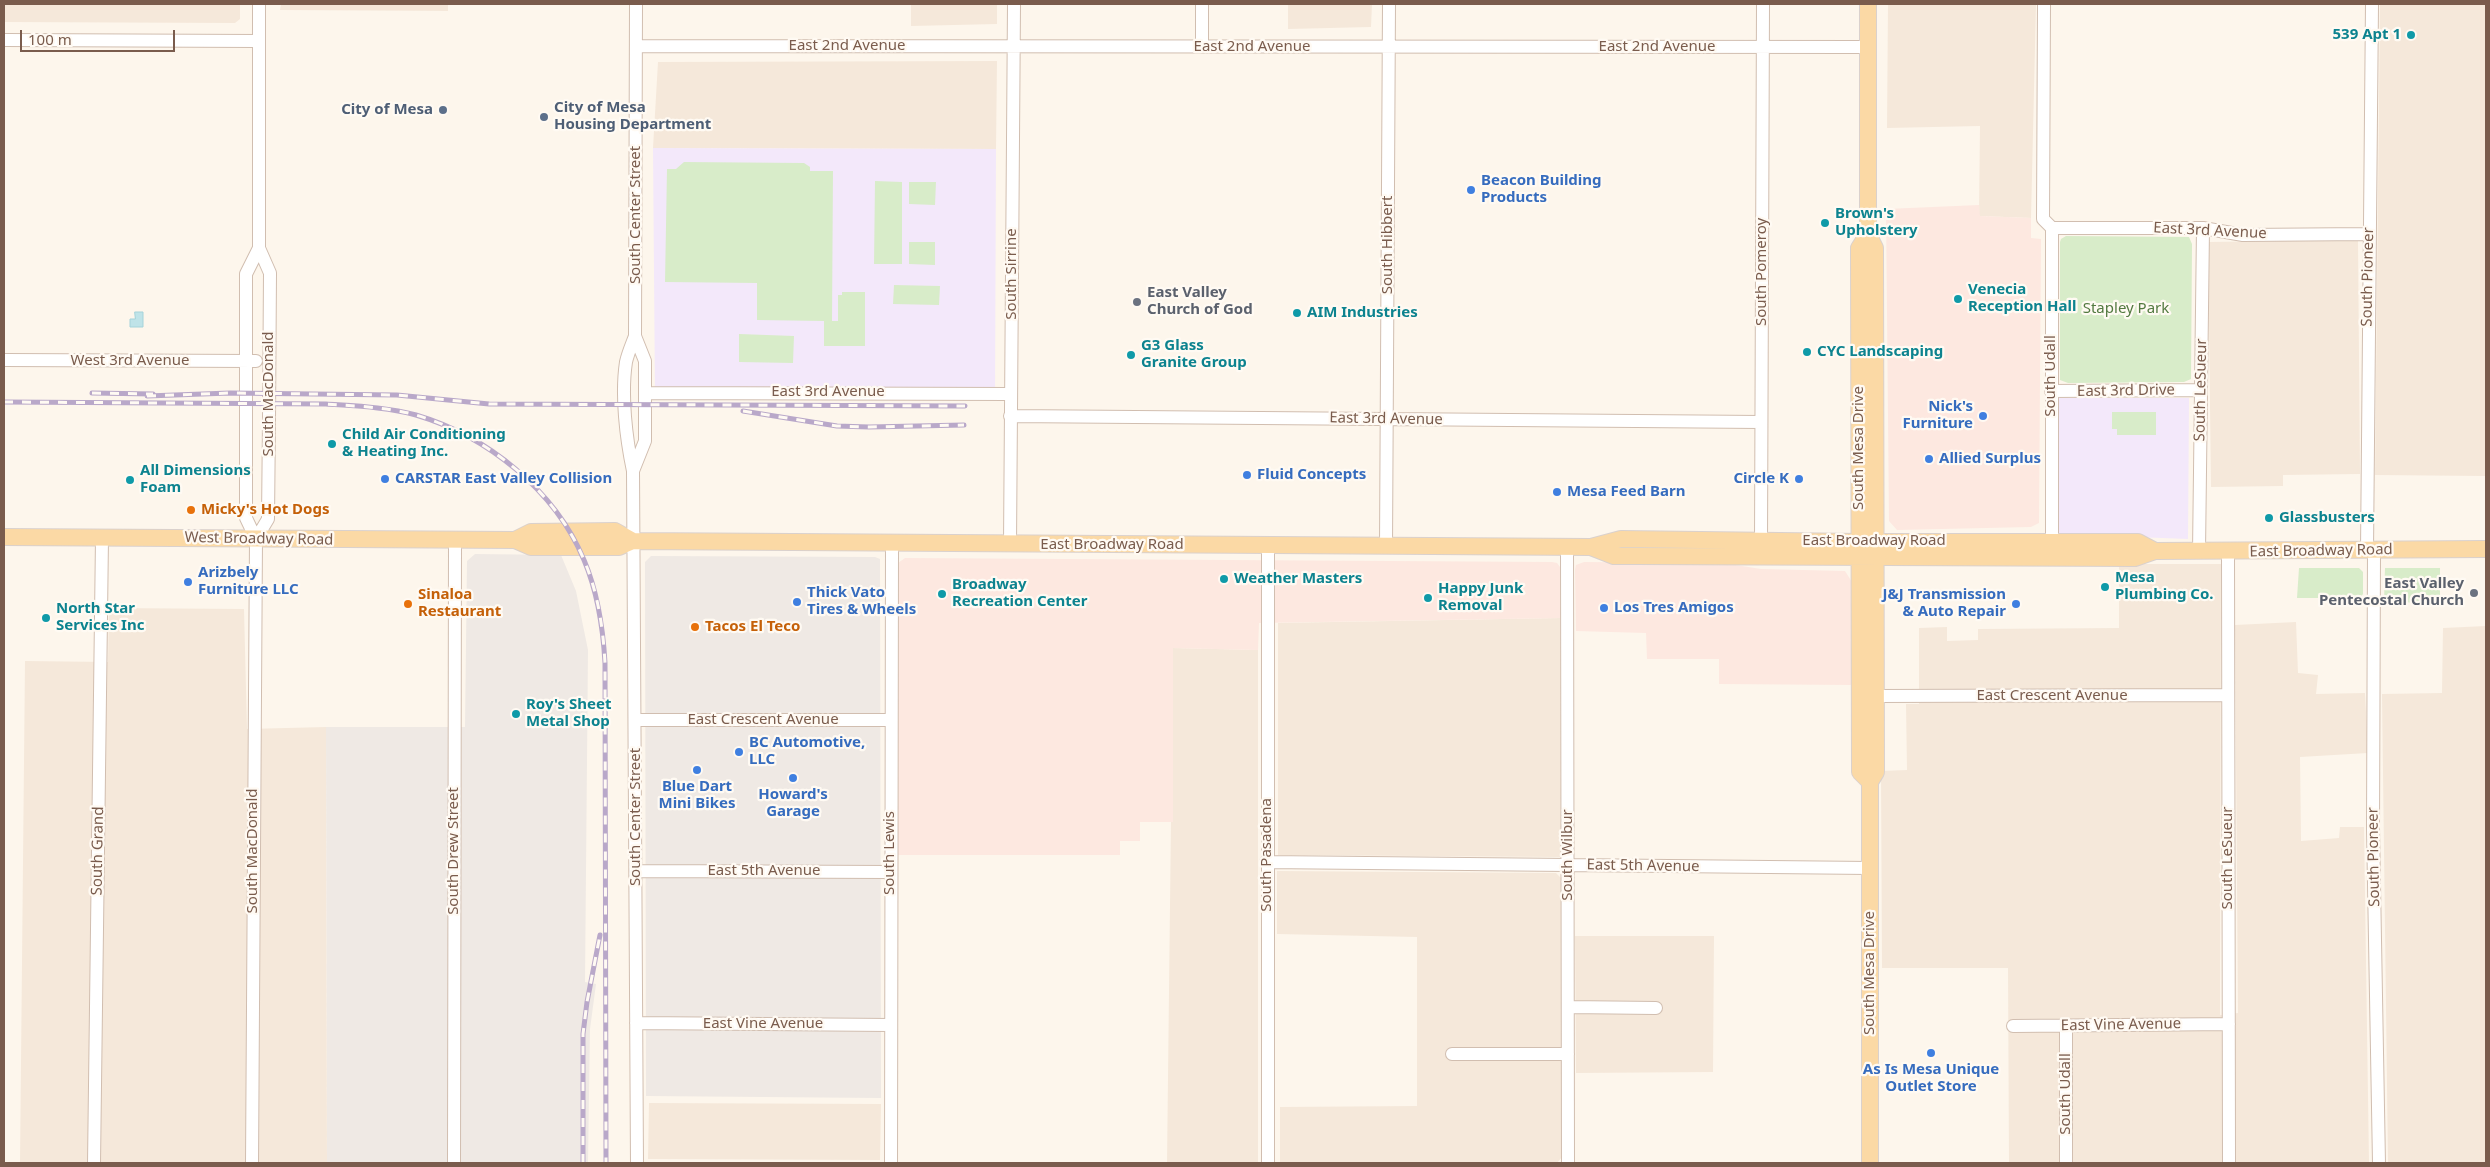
<!DOCTYPE html>
<style>
body{margin:0}
#map{position:relative;width:2490px;height:1167px;overflow:hidden;background:#fdf6ec;font-family:"Noto Sans",sans-serif}
canvas{display:block}
.frame{position:absolute;inset:0;border:5px solid #7a5c4d;pointer-events:none}
.scale{position:absolute;left:20px;top:30px;width:155px;height:22px;box-sizing:border-box;border:2px solid #7a5c4d;border-top:0;padding-left:6px;font-size:15px;line-height:18px;white-space:nowrap;color:#7a5c4d;-webkit-text-stroke:4px #fffaf3;paint-order:stroke}
</style>
<div id="map">
<canvas width="2490" height="1167"></canvas>
<div class="frame"></div>
<div class="scale">100 m</div>
</div>
<script>
const g = document.querySelector('canvas').getContext('2d');
g.lineJoin = 'round';
function paint(path, color) { g.fillStyle = color; g.fill(path, 'evenodd'); }
function trace(path, color, width, dash) { g.strokeStyle = color; g.lineWidth = width; g.lineCap = dash ? 'butt' : 'round'; g.setLineDash(dash || []); g.stroke(path); }
function drawText(font, color, halo, rows, align = 'center') {
  g.font = font + ' "Noto Sans",sans-serif'; g.lineWidth = 4.5; g.setLineDash([]); g.textBaseline = 'middle'; g.strokeStyle = halo; g.fillStyle = color; for (const [text, x, y, turn = 0] of rows) {
    g.save(); g.translate(x, y); g.rotate((+turn || 0) * Math.PI / 180); g.textAlign = isNaN(turn) ? turn : align; if (halo) g.strokeText(text, 0, 0); g.fillText(text, 0, 0); g.restore();
  }
}
const residential = new Path2D(`
 M4,4H240V19L235,23L4,22Z
 M281,4H448V11L280,10Z
 M911,4H997V24L911,26Z
 M1288,4H1372L1371,27L1288,29Z
 M1888,4H2036L2031,218L1979,216L1980,126L1887,128Z
 M2380,4H2486V476L2375,475Z
 M997,61L996,149L653,148L658,62Z
 M2358,240L2360,474L2283,475V486L2211,487L2208,242Z
 M2119,564H2221L2220,1015L2238,1013L2235,625L2296,622L2298,673L2318,675L2316,694L2365,693L2368,753L2300,757L2301,841L2339,838L2340,827H2364L2369,1163H2009L2008,968H1882L1881,771L1907,770L1906,704H1919V628L1947,627V641L1978,640V629L2119,628Z
 M109,608L244,609L247,729L326,727L327,1163H20L25,661L108,662Z
 M1560,618L1561,857L1278,855V623Z
 M2486,626V1163H2388L2382,694L2442,693L2443,628Z
 M1173,648L1258,650V1163H1167Z
 M1277,871L1556,873L1561,878L1562,1157L1557,1163H1280V1107L1417,1106V937L1277,934Z
 M1575,936H1714L1713,1072L1576,1073Z
 M649,1103L881,1104L880,1160L648,1159Z`);
const commercial = new Path2D(`
 M1979,205L1980,216L2031,218V238L2041,239L2039,523L2031,527L1897,530L1889,521L1886,209Z
 M905,558L1552,562L1557,563L1560,567V618L1259,623L1258,650L1173,648V822H1140V841H1120V855H898V563Z
 M1584,562L1723,563L1761,569L1845,571L1852,582V685L1719,684V659H1647L1646,633L1576,631L1575,570L1576,565Z`);
const industrial = new Path2D(`
 M475,554L561,555L576,591L588,650L585,982L596,984L590,1029L588,1163H327L326,727H465L467,561Z
 M651,556L875,557L880,559L881,1098L646,1096L645,562Z`);
const education = new Path2D(`
 M653,148L996,149L995,400L655,397Z
 M2058,398H2189L2188,539L2058,534Z`);
const green = new Path2D(`
 M684,162L804,163L810,167V171H833L832,321H838V295H842V292H865V346H824V321L757,320V283L665,282L667,169H676Z
 M875,181L902,182V264H874Z
 M909,182H936L935,205L909,204Z
 M2066,236L2189,237L2192,244L2191,379L2184,382L2068,383L2060,380V242L2061,239Z
 M909,242H935V265L909,264Z
 M894,285L940,286L939,305L893,304Z
 M739,334L794,336L793,363L739,362Z
 M2112,412H2156V435H2117V429H2112Z
 M2299,568H2359L2363,572V594L2360,598H2297Z
 M2385,568H2440V603L2384,602Z`);
const water = new Path2D(`
 M135,312H143V327H130V319H135Z`);
const minor = new Path2D(`
 M636,4L635,336C632,344 628,353 626,362C621,395 626,438 633,471L637,1163
 M1202,4V46
 M2044,4L2043,219L2052,228V541
 M4,40L259,41
 M636,46L1868,47
 M2052,228H2203L2243,235L2368,234
 M4,360L256,361
 M2051,391L2201,390
 M646,393L1010,394
 M1010,416L1761,422
 M633,471L645,441V361L635,336
 M256,539L268,519L269,420L270,273L259,248V4
 M1761,540L1763,4
 M1010,544L1014,4
 M1386,547L1389,4
 M1567,547L1568,1163
 M2367,551L2372,4
 M2374,551L2373,828L2379,1163
 M2199,552L2203,228
 M2228,552L2229,1163
 M1876,696L2228,695
 M635,720H891
 M1266,862L1870,868
 M637,871L890,872
 M1568,1007L1656,1008
 M636,1023L891,1025
 M2066,1025V1163
 M2013,1026L2229,1024
 M1452,1054H1568
 M94,1163L102,538
 M252,1163L256,539L246,518V274L259,248
 M454,1163L455,540
 M891,1163L892,543
 M1268,1163V546`);
const major = new Path2D(`
 M1868,4V234L1875,248L1876,772L1870,782V1163
 M1868,234L1859,248L1860,772L1870,782
 M4,537L515,540L531,547H619L633,541L1591,547L1621,539L1859,542H2138L2155,551
 M515,540L531,532L615,531L633,541
 M1591,547L1614,556H1635L2135,558L2155,551L2486,549`);
const rail = new Path2D(`
 M92,393L153,394
 M147,396L230,393L397,395L489,404L965,406
 M4,402L326,404C355,406 387,407 416,415C487,436 555,490 584,560C598,593 603,627 605,663L606,1163
 M743,411L837,426L869,427L964,425
 M583,1163V1034L587,1002L600,935`);
const markers = [
 [2411,35,5,"#0f9aa8"],
 [443,110,5,"#5c6f8a"],
 [544,117,5,"#5c6f8a"],
 [1471,190,5,"#3f7fe0"],
 [1825,223,5,"#0f9aa8"],
 [1958,299,5,"#0f9aa8"],
 [1137,302,5,"#6b7280"],
 [1297,313,5,"#0f9aa8"],
 [1807,352,5,"#0f9aa8"],
 [1131,355,5,"#0f9aa8"],
 [1983,416,5,"#3f7fe0"],
 [332,444,5,"#0f9aa8"],
 [1929,459,5,"#3f7fe0"],
 [1247,475,5,"#3f7fe0"],
 [385,479,5,"#3f7fe0"],
 [1799,479,5,"#3f7fe0"],
 [130,480,5,"#0f9aa8"],
 [1557,492,5,"#3f7fe0"],
 [191,510,5,"#e8710a"],
 [2269,518,5,"#0f9aa8"],
 [1224,579,5,"#0f9aa8"],
 [188,582,5,"#3f7fe0"],
 [2105,587,5,"#0f9aa8"],
 [2474,593,5,"#6b7280"],
 [942,594,5,"#0f9aa8"],
 [1428,598,5,"#0f9aa8"],
 [797,602,5,"#3f7fe0"],
 [408,604,5,"#e8710a"],
 [2016,604,5,"#3f7fe0"],
 [1604,608,5,"#3f7fe0"],
 [46,618,5,"#0f9aa8"],
 [695,627,5,"#e8710a"],
 [516,714,5,"#0f9aa8"],
 [739,752,5,"#3f7fe0"],
 [697,770,5,"#3f7fe0"],
 [793,778,5,"#3f7fe0"],
 [1931,1053,5,"#3f7fe0"]
];
const cultureNames = [
 ["539 Apt 1",2401,35,"right"],
 ["Brown's",1835,214],
 ["Upholstery",1835,231],
 ["Venecia",1968,290],
 ["Reception Hall",1968,307],
 ["AIM Industries",1307,313],
 ["G3 Glass",1141,346],
 ["Granite Group",1141,363],
 ["CYC Landscaping",1817,352],
 ["Child Air Conditioning",342,435],
 ["& Heating Inc.",342,452],
 ["All Dimensions",140,471],
 ["Foam",140,488],
 ["Glassbusters",2279,518],
 ["Mesa",2115,578],
 ["Plumbing Co.",2115,595],
 ["Weather Masters",1234,579],
 ["Broadway",952,585],
 ["Recreation Center",952,602],
 ["Happy Junk",1438,589],
 ["Removal",1438,606],
 ["North Star",56,609],
 ["Services Inc",56,626],
 ["Roy's Sheet",526,705],
 ["Metal Shop",526,722]
];
const streetNames = [
 ["East 2nd Avenue",847,46],
 ["East 2nd Avenue",1252,47],
 ["East 2nd Avenue",1657,47],
 ["South Center Street",636,215,-90],
 ["East 3rd Avenue",2210,231,3],
 ["South Hibbert",1388,245,-90],
 ["South Pomeroy",1762,272,-90],
 ["South Sirrine",1012,274,-90],
 ["South Pioneer",2368,277,-89],
 ["West 3rd Avenue",130,361],
 ["South Udall",2051,376,-90],
 ["South LeSueur",2201,390,-89],
 ["East 3rd Drive",2126,391,-1],
 ["East 3rd Avenue",828,392],
 ["South MacDonald",269,394,-90],
 ["East 3rd Avenue",1386,419,1],
 ["South Mesa Drive",1859,448,-90],
 ["West Broadway Road",259,539,1],
 ["East Broadway Road",1874,541],
 ["East Broadway Road",1112,545],
 ["East Broadway Road",2321,551,-1],
 ["East Crescent Avenue",2052,696],
 ["East Crescent Avenue",763,720],
 ["South Center Street",636,817,-90],
 ["South Grand",98,851,-89],
 ["South MacDonald",253,851,-90],
 ["South Drew Street",454,851,-90],
 ["South Lewis",890,853,-90],
 ["South Pasadena",1267,855,-90],
 ["South Wilbur",1568,855,-90],
 ["South Pioneer",2374,857,-91],
 ["South LeSueur",2228,858,-90],
 ["East 5th Avenue",1643,866,1],
 ["East 5th Avenue",764,871],
 ["South Mesa Drive",1870,973,-90],
 ["East Vine Avenue",763,1024],
 ["East Vine Avenue",2121,1025,-1],
 ["South Udall",2066,1094,-90]
];
const serviceNames = [
 ["City of Mesa",554,108],
 ["Housing Department",554,125],
 ["City of Mesa",433,110,"right"]
];
const shopNames = [
 ["Beacon Building",1481,181],
 ["Products",1481,198],
 ["Nick's",1973,407,"right"],
 ["Furniture",1973,424,"right"],
 ["Allied Surplus",1939,459],
 ["Fluid Concepts",1257,475],
 ["CARSTAR East Valley Collision",395,479],
 ["Circle K",1789,479,"right"],
 ["Mesa Feed Barn",1567,492],
 ["Arizbely",198,573],
 ["Furniture LLC",198,590],
 ["Thick Vato",807,593],
 ["Tires & Wheels",807,610],
 ["J&J Transmission",2006,595,"right"],
 ["& Auto Repair",2006,612,"right"],
 ["Los Tres Amigos",1614,608],
 ["BC Automotive,",749,743],
 ["LLC",749,760],
 ["Blue Dart",697,787,"center"],
 ["Mini Bikes",697,804,"center"],
 ["Howard's",793,795,"center"],
 ["Garage",793,812,"center"],
 ["As Is Mesa Unique",1931,1070,"center"],
 ["Outlet Store",1931,1087,"center"]
];
const worshipNames = [
 ["East Valley",1147,293],
 ["Church of God",1147,310],
 ["East Valley",2464,584,"right"],
 ["Pentecostal Church",2464,601,"right"]
];
const parkNames = [
 ["Stapley Park",2126,309]
];
const foodNames = [
 ["Micky's Hot Dogs",201,510],
 ["Sinaloa",418,595],
 ["Restaurant",418,612],
 ["Tacos El Teco",705,627]
];
paint(residential, '#f5e8da');
paint(commercial, '#fde8e0');
paint(industrial, '#efe9e4');
paint(education, '#f3e8fa');
paint(green, '#d8ecc9');
paint(water, '#bfe3e8');
trace(water, '#a5d3da', 1);
trace(minor, '#d1beb0', 14);
trace(major, '#dad1cd', 18);
trace(minor, '#fff', 12);
trace(major, '#fbd9a5', 16);
trace(rail, '#b9a8c9', 5);
trace(rail, '#fffaf3', 3, [9]);
for (const [x, y, r, color] of markers) { const dot = new Path2D(); dot.arc(x, y, r, 0, 2 * Math.PI); g.fillStyle = color; g.fill(dot); trace(dot, '#fffaf3', 2); }
drawText('bold 15px', '#0d838f', '#fffaf3', cultureNames, 'left');
drawText('15px', '#7a5c4d', '#fffaf3', streetNames);
drawText('bold 15px', '#4e5e75', '#fffaf3', serviceNames, 'left');
drawText('bold 15px', '#366cbe', '#fffaf3', shopNames, 'left');
drawText('bold 15px', '#5b616d', '#fffaf3', worshipNames, 'left');
drawText('15px', '#537a41', '#fffaf3', parkNames);
drawText('bold 15px', '#c56008', '#fffaf3', foodNames, 'left');
</script>
